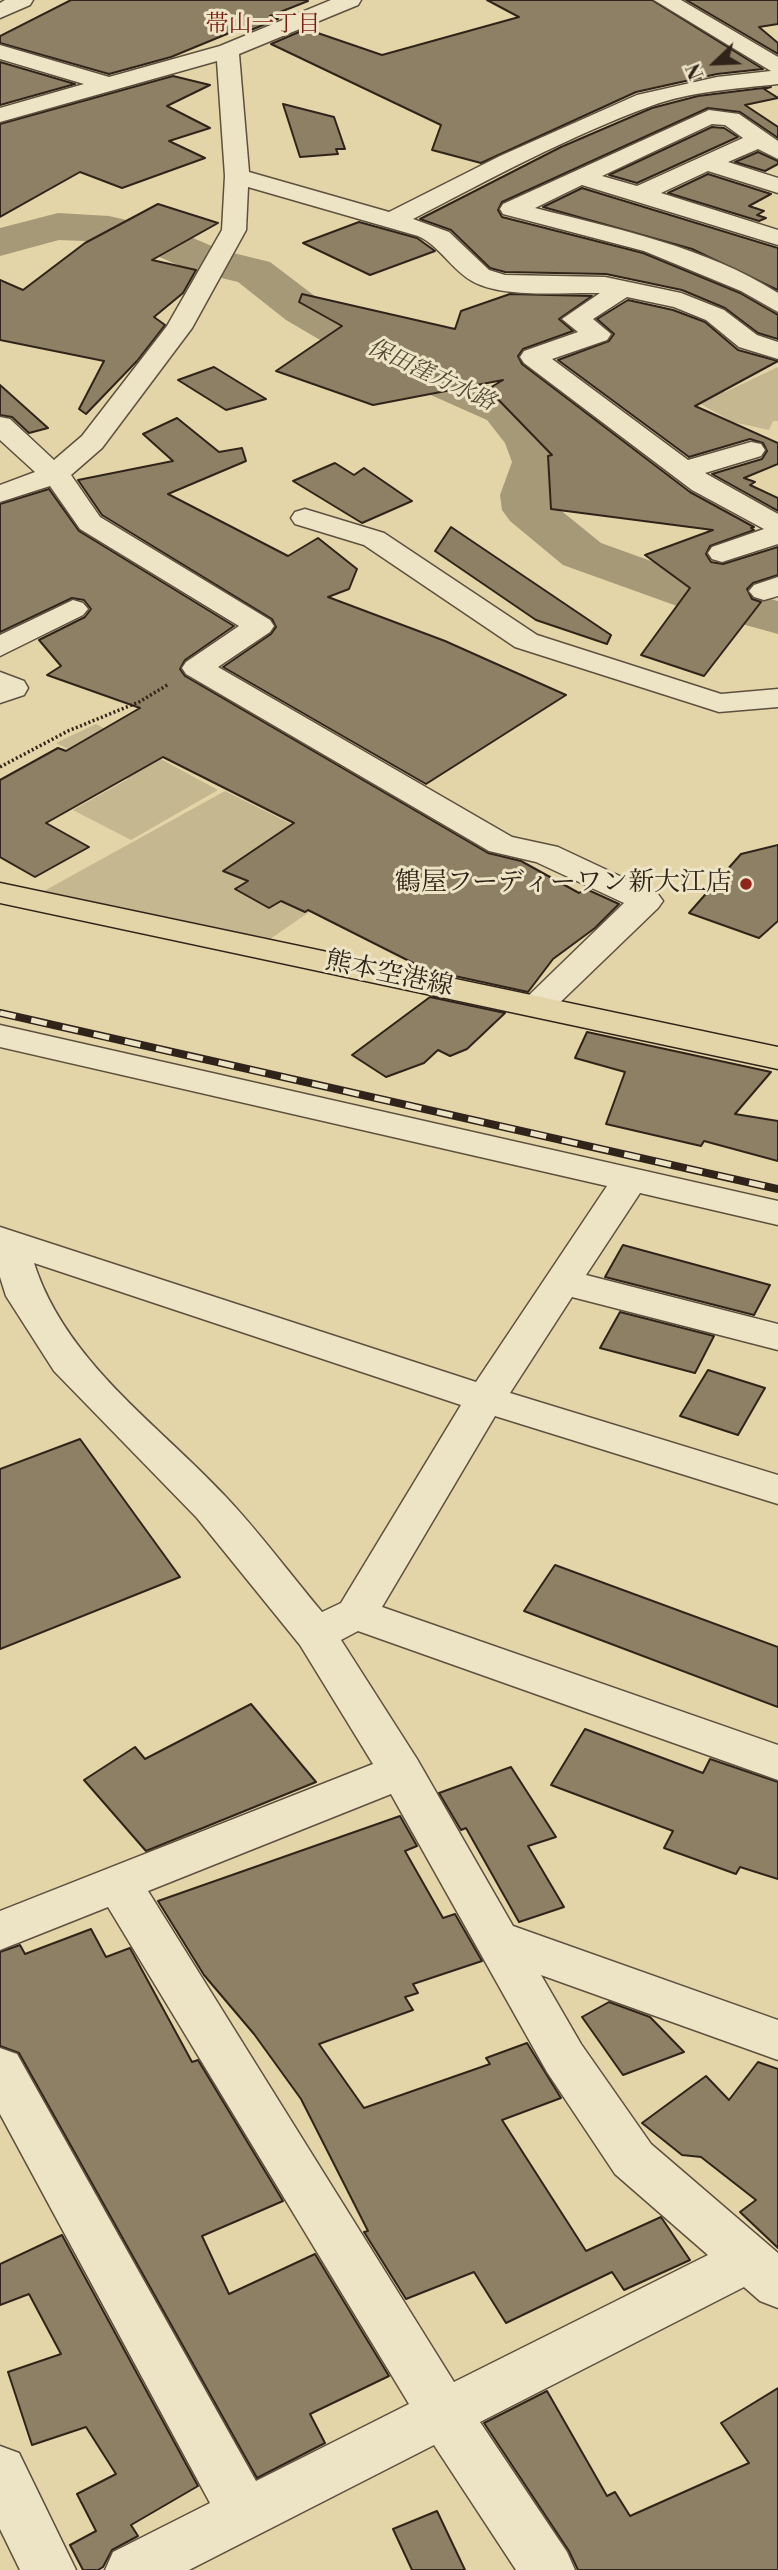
<!DOCTYPE html>
<meta charset="utf-8">
<style>
body{margin:0}
#map{position:relative;width:778px;height:2570px;overflow:hidden;background:#e3d5a8;font-family:"Libre Bodoni",serif}
canvas{display:block}
.north{position:absolute;left:680px;top:28px;width:70px;height:70px;-webkit-text-stroke:5px #ede4c6;paint-order:stroke;rotate:247deg;font-size:19px;font-weight:700;line-height:28px;text-align:center;color:#30241a}
.north::after{content:'';display:block;margin:auto;width:24px;height:32px;background:#30241a;clip-path:polygon(50% 0,100% 100%,50% 72%,0 100%)}
</style>
<div id="map">
<canvas width="778" height="2570"></canvas>
<div class="north">N</div>
</div>
<script>
const g = document.querySelector('canvas').getContext('2d');
g.lineJoin = 'round';
function paint(path, color) { g.fillStyle = color; g.fill(path, 'evenodd'); }
function trace(path, color, width, dash) { g.strokeStyle = color; g.lineWidth = width; g.lineCap = dash ? 'butt' : 'round'; g.setLineDash(dash || []); g.stroke(path); }
function drawText(font, color, halo, rows, align = 'center') {
  g.font = font + ' "Libre Bodoni","Noto Serif JP",serif'; g.lineWidth = 6; g.setLineDash([]); g.textBaseline = 'middle'; g.strokeStyle = halo; g.fillStyle = color; for (const [text, x, y, turn = 0] of rows) {
    g.save(); g.translate(x, y); g.rotate((+turn || 0) * Math.PI / 180); g.textAlign = isNaN(turn) ? turn : align; if (halo) g.strokeText(text, 0, 0); g.fillText(text, 0, 0); g.restore();
  }
}
const green = new Path2D(`
 M778,367V421H773L769,430L733,422L686,396L717,388L725,392Z
 M96,724L218,790L131,840L73,810L128,779L56,743Z
 M225,791L376,866L270,939L44,891Z`);
const river = new Path2D(`
 M58,213L109,216L179,232L221,250L270,262L320,300L395,344L521,400L554,440L562,462L552,495L553,504L601,543L715,584L778,601V634L677,606L563,565L510,521L502,510L500,495L512,462L505,443L487,420L361,364L286,320L238,282L189,270L148,252L109,242L59,240L0,256V228Z`);
const building = new Path2D(`
 M71,0H307L308,1L270,16L278,19L246,32L239,29L171,57L109,74L0,43V36Z
 M487,0H652L763,69L717,74L636,92L481,163L432,150L441,125L271,44L306,29L382,55L519,17Z
 M686,0H778V24L759,27L778,43V54Z
 M0,62L75,84L0,105Z
 M173,76L210,85L167,106L210,128L169,141L205,158L122,188L80,172L0,217V124Z
 M771,87L764,89L778,98L745,105L778,127V138L740,112L708,108L502,202L498,210L502,217L643,253L740,293L778,315V339L758,333L725,308L682,290L606,274L505,272L490,268L451,230L420,219L561,147L652,108L698,96Z
 M283,104L334,117L345,149H336L338,154L300,157Z
 M712,127L724,128L738,137L637,183L609,175Z
 M758,152L778,161V164L765,171L735,162Z
 M708,174L771,194L749,206L764,211L757,215L766,218L759,221L668,193Z
 M582,188L778,248V290L692,249L543,207Z
 M158,204L218,223L152,260L196,270L183,293L154,317L165,325L137,361L86,414L79,409L104,361L0,340V280L23,290L85,243Z
 M359,222L417,238L435,251L370,275L303,243Z
 M302,294L455,329L461,311L510,294L592,296L559,319L573,331L523,349L518,356L522,364L690,492L754,527L751,528L754,530L710,546L706,554L711,562L723,564L778,547V575L753,583L747,589L752,599L761,602L704,676L641,655L690,588L645,555L713,530L551,509L548,456L552,455L488,389L503,380L373,405L276,371L342,326L299,302Z
 M628,300L673,310L705,322L738,350L778,361L695,406L778,443V464L744,478L755,482L750,485L778,498V511L712,474L762,459L767,451L763,443L750,439L689,457L558,360L609,341L614,334L597,319Z
 M214,367L266,399L226,410L178,380Z
 M0,385L48,428L29,433L12,417L0,415Z
 M177,418L219,452L242,448L246,461L168,494L288,556L318,538L357,569L349,589L328,597L445,641L566,695L426,784L223,667L271,634L276,627L272,619L102,515L78,480L173,461L143,434Z
 M335,463L354,475L364,468L412,501L362,523L293,481Z
 M49,489L79,531L234,626L185,660L180,669L185,676L488,853L521,861L579,893L586,889L619,904L595,928L553,959L528,992L427,970L308,910L305,912L281,901L269,908L235,889L248,881L223,871L294,823L163,757L46,823L89,847L35,877L0,857V780L58,748L66,751L140,708L47,675L61,666L39,640L85,617L91,609L84,600L72,598L0,632V504Z
 M451,527L611,635L607,644L536,620L435,551Z
 M778,845V921L759,938L689,913L741,854Z
 M430,997L505,1013L467,1049L450,1056L438,1050L424,1063L386,1077L352,1055Z
 M587,1032L771,1072L735,1114L778,1121V1161L704,1141L701,1146L606,1124L625,1072L575,1058Z
 M623,1245L770,1285L754,1315L605,1277Z
 M620,1312L714,1336L695,1373L600,1348Z
 M708,1370L765,1388L738,1435L680,1416Z
 M80,1439L180,1577L0,1649V1469Z
 M555,1565L778,1647V1707L524,1611Z
 M251,1704L316,1782L146,1851L84,1780L135,1747L145,1759Z
 M585,1729L703,1773L710,1759L778,1782V1879L740,1867L736,1874L664,1848L673,1831L551,1785Z
 M511,1767L556,1837L528,1846L564,1907L519,1922L466,1828L461,1830L439,1793Z
 M400,1816L417,1846L405,1851L443,1918L455,1914L482,1961L413,1984L418,1993L405,1997L413,2010L319,2044L364,2108L490,2064L486,2058L527,2043L561,2098L502,2120L586,2251L661,2217L690,2260L624,2290L612,2272L506,2323L474,2272L406,2299L364,2232L368,2231L301,2099L254,2034L204,1975L158,1901Z
 M91,1929L106,1957L130,1948L192,2062L198,2060L283,2201L202,2236L229,2294L315,2254L389,2376L310,2414L325,2443L257,2478L19,2053L0,2046V1952L20,1945L25,1954Z
 M609,2002L650,2017L684,2052L623,2075L582,2017Z
 M758,2062L778,2069V2248L740,2212L756,2200L701,2157L682,2155L642,2123L706,2076L729,2100Z
 M62,2235L198,2486L131,2525L138,2536L112,2550L103,2567L98,2570H83L70,2545L96,2531L77,2494L116,2474L86,2427L32,2445L8,2372L61,2354L29,2294L0,2305V2264Z
 M778,2388V2570H578L569,2551L484,2423L547,2391L607,2496L615,2492L630,2516L749,2463L721,2423Z
 M437,2511L465,2570H412L393,2529Z`);
const path = new Path2D(`
 M0,767L68,731L139,702L169,684`);
const minor = new Path2D(`
 M5,0H33L30,5L0,18V3Z
 M331,0H361L358,5L239,54L249,172L389,212L500,156L637,95L717,77L771,71L654,0H681L778,57V84C736,89 691,91 651,106C569,136 490,179 413,219L449,232L489,270L505,275L605,277L681,293L724,310L757,335L778,342V359L739,347L706,320L674,307L627,297L593,319L611,334L607,340L552,359L688,460L751,442L761,444L765,450L761,456L705,473L778,514V544L722,562L712,559L708,553L712,547L764,529L692,490L524,363L520,357L524,351L578,332L562,319L600,293C564,292 503,299 472,281C451,269 440,246 418,236L248,187L246,230L192,328L102,448L71,475L100,517L270,620L274,626L270,632L218,667L512,837L558,847L658,894L663,901L658,908L549,1013L537,1016L525,1013L520,1006L525,999L624,903L536,862L489,851L186,674L182,668L186,662L239,626L80,529L50,486L0,502V485L35,472L0,440V417L10,419L54,460L82,436L167,326L222,230L225,176L217,61L0,122V108L84,84L0,59V45L109,77L220,46Z
 M709,110L739,114L778,141V159L758,149L728,162L778,178V193L708,171L661,193L778,230V245L582,185L535,208C617,229 706,247 778,293V312L741,291L644,251L503,214L500,209L503,204ZM712,124L725,125L743,138L637,186L602,176Z
 M305,509L384,533L537,635L721,694L778,689V707L719,712L515,647L364,545L295,524L291,518L295,512Z
 M778,577V596L764,600L754,597L749,591L754,585Z
 M73,600L83,603L88,609L83,615L0,656V635Z
 M0,672L24,681L28,688L24,695L0,703Z
 M0,1025L778,1201V1225L640,1193L586,1275L778,1324V1350L572,1297L510,1393L778,1475V1504L495,1416L382,1607L778,1745V1780L358,1631L341,1640L417,1759L513,1926L778,2020V2060L541,1975L581,2044L651,2144L778,2253V2308L760,2301L744,2287L480,2422L567,2552L575,2570H516L434,2445L189,2570H105L113,2552L210,2503L0,2114V2048L17,2054L256,2481L409,2404L108,1907L0,1950V1911L373,1764L300,1645L197,1518L54,1371L6,1296L0,1277V1227L476,1382L607,1186L0,1047ZM34,1263L461,1405L341,1603L322,1612C290,1574 260,1533 226,1497C158,1424 65,1361 34,1263ZM391,1794L547,2072L615,2174L708,2255L454,2382L148,1891Z
 M0,2446L19,2453L76,2570H20L0,2529Z`);
const major = new Path2D(`
 M0,883L778,1047V1069L0,903Z`);
const rail = new Path2D(`
 M0,1013L778,1189`);
const markers = [
 [746,884,7,"#8f2418"]
];
const farNeighbourhoodnames = [
 ["帯山一丁目",263,25]
];
const farWaternames = [
 ["保田窪方水路",431,376,25]
];
const poiNames = [
 ["鶴屋フーディーワン新大江店",732,884]
];
const streetNames = [
 ["熊本空港線",389,975,12]
];
paint(green, '#c5b790');
paint(river, '#a69978');
paint(building, '#8d8064');
trace(building, '#30241a', 2);
trace(minor, '#5d503e', 3);
trace(major, '#30241a', 3);
trace(path, '#30241a', 3.5, [2, 2.5]);
paint(minor, '#ede4c6');
paint(major, '#e3d5a8');
trace(rail, '#30241a', 8);
trace(rail, '#ede4c6', 5, [16]);
for (const [x, y, r, color] of markers) { const dot = new Path2D(); dot.arc(x, y, r, 0, 2 * Math.PI); g.fillStyle = color; g.fill(dot); trace(dot, '#ede4c6', 2.5); }
drawText('23px', '#7a1f14', '#ede4c6', farNeighbourhoodnames);
drawText('italic 23px', '#534736', '#ede4c6', farWaternames);
drawText('26px', '#30241a', '#ede4c6', poiNames, 'right');
drawText('26px', '#30241a', '#ede4c6', streetNames);
</script>
